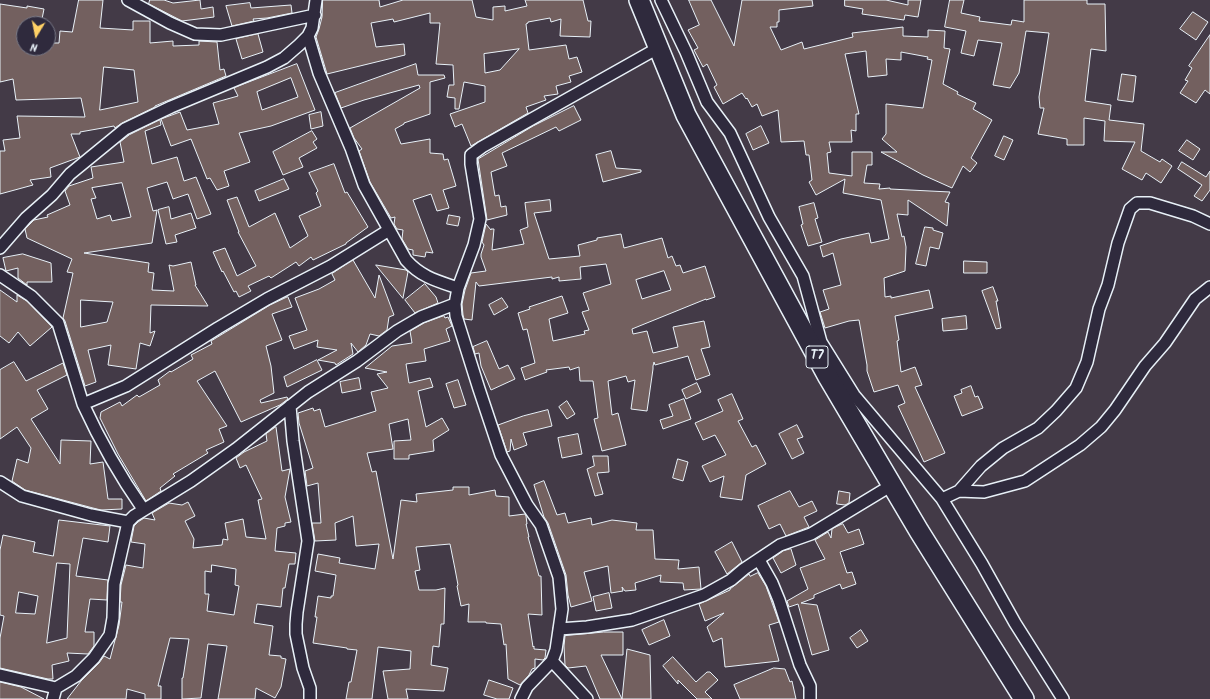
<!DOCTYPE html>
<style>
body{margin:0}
#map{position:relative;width:1210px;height:699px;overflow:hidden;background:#433a47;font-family:Kalam,sans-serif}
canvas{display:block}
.north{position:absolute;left:16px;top:16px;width:40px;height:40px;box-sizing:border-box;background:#2f2a3d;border:1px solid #797a88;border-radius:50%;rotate:190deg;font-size:11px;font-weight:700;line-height:16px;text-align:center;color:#e8f1f8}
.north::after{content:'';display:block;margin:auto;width:14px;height:18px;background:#ffd166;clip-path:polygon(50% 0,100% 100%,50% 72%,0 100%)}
</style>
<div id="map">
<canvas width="1210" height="699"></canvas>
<div class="north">N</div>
</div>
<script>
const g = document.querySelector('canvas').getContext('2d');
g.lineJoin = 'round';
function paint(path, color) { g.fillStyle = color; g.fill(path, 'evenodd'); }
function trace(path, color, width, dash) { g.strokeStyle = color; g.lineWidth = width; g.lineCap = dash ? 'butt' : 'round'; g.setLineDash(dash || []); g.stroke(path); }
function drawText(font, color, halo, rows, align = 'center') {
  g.font = font + ' Kalam,sans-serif'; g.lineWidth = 4; g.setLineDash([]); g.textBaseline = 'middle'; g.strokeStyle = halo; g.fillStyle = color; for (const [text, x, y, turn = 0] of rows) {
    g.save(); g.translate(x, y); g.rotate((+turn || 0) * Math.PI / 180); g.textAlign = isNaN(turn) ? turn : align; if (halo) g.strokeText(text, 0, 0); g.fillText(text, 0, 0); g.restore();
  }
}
const building = new Path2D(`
 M79,0H103L100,28L133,30V21H150V43L173,41V46L199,45V41L217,42L220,70L224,69L226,76L155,106V107L122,123L115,128L114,126L80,132V134H71L80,157L50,168L51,177L30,180L33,185L0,194V151H5L3,140L20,138L17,116L85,117L81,98L16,100L13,79L0,82V4L27,8V6L44,9L41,24H24V48H48V43H59L60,31L72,32ZM104,67L134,70L138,102L100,110Z
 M150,0H164L173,3L200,0L201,9L213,7L214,17L182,21L149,4Z
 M323,0H379L380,7L403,0H472L476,17L493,20V7L505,6V11L527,6L525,0H583L588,21H591L590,37L560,36L561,19L551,22L550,18L528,22V23L526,24L529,50L566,45L569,59L577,57L582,72L569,76L571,82L556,86L558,94L544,96L546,100L526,107L528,113L471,146L462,124L455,127L450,114L485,102V86L464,82L459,109H455V98L447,97L449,85H454L453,65L436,64L440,23H430V13L394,22L393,19L371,23L376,47L404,44L405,55L327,74L316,37L319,29L322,17ZM519,49L500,70L485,73L484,54Z
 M689,0H711L734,46L742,0H812L813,6L779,10V22H777V27H770L781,50L802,42L804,49L853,37L852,33L903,27V36L928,37V30L945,31L944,48L950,49L943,84L958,92L957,94L976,103L973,109L992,120L971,158L977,163L970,172L963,166L952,188L923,175L881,152H897L882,139L886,134V104L923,108L932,60L927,59L928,57L901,52V60L886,59L887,75L868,77L866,51L845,54L859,114H856V131L851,130L852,142H829L831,152L827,153L829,173L852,176V152H872V165H867L864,183L880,184L879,189L890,188V189L950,192L945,202L949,203L947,226L908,200V215L897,214L902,237L904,236L906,247L905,271L884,278L885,297L891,296V298L929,290L933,308L895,316L899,340L897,341L901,372L915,367L922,385L915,387L945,453L924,462L898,406L905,403L898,385L874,392L867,371V365L859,320L849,321L825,328L820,312L829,309L823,290L841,285L833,253L823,257L820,246L841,239L869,233L871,243L889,239L881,200L843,193L845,179L816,195L809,182L812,180L809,155H806L804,141L781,142L778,110L762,116L757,104L752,107L747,98L746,99L742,93L723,104L714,87L717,85L707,64L703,67L694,50L698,48L688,30L699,25Z
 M845,0H886L908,5V0H921L918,17L905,15L904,20L862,14L863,9L845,6Z
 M950,0H964L961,13L980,17L979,21L1011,25L1012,20L1024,22V0H1087V4H1105L1106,51L1091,49L1085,101L1111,105L1109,120L1144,124L1141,151L1160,162L1162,159L1172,166L1161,183L1146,173L1142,180L1122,169L1135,142L1104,141L1105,121L1084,118V145H1067V139L1038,134L1044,108H1040L1039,97L1049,33L1026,31L1019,73L1010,88L993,85L1002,43L978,40L974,56L961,53L966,31L945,27Z
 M250,3L251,8L291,5L292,13L267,18L253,19L254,21L232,26L226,6Z
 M1193,12L1208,22L1196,40L1180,29Z
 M258,34L263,52L242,59L236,39Z
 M1210,35V94L1205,90L1196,103L1180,93L1188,81L1185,80L1192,68L1189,66Z
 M297,64L315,110L271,126L239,133L250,162L224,171L229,186L217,190L210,178L207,179L191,139L171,146L161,119L180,112L187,130L219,124L213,103L238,96L234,88ZM291,78L298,97L262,110L257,92Z
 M416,64L418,75H444L445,78L430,82V114L404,123V124L395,129L401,144L430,139V153L443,154L444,160L448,159L456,186L443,190L449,208L437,211L431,194L413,200L433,253L426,252L425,257L413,255V250L408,249L402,239L403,230L397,229L394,224L395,217L391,218L370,182L359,151L362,149L354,138L350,128L420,88L419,85L364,100L341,108L335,93Z
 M1122,74L1136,76L1133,102L1118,100Z
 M574,106L581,120L559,131L556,127L502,153L507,166L491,172L495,196L499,195L501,207L506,206L507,215L487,220L478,159L533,126Z
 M321,112L323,126L311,129L309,115Z
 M160,120L161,125L145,131L152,164L177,157L184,181L196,177L211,214L197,219L188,194L173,199L167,182L147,188L153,211L157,210L152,243L84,253L149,263L148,272L154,273L152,290L174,291L169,265L173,266L191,262L196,285H195L208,306L151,305L150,333L155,331L150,346L140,343L136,369L108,365L111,345L88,350L96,382L85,386L65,321L63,318L73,273L67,272L72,259L27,238L25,229L34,220L48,217L47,215L70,205L65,191L69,186L93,178L91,167L124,162L120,142L129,135ZM122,183L131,217L112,221L110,215L97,219L91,199L96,198L92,188ZM81,300L113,302L107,322L81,327Z
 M761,126L769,143L753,150L746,134Z
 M312,131L317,139L313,142L317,148L299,158L303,167L283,175L273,152Z
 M1004,136L1013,140L1004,160L995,156Z
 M1187,140L1200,149L1193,160L1179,151Z
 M611,151L616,168L641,170V172L603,182L596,155Z
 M1182,162L1206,177L1210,171V190L1202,201L1194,196L1202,185L1178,169Z
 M334,164L345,193L347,192L368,227L346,243V244L313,260L311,257L299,266L296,262L271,278L269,276L248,286L251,291L239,297L236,291L234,292L223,271L222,272L213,252L225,248L237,276L256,266L238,232H239L227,200L237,197L249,227L275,213L290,248L308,236L299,216L321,206L316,193L318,191L309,173Z
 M284,179L289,189L259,201L255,191Z
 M550,200L551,211L534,213L549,259L580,256L578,245L597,240V238L621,234L624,248L662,238L668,258L672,256L676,266L680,265L683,273L705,266L715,297L706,300V299L632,329L633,334L647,331L653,353L678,347L673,327L704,321L710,347L701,349L710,375L696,380L688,356L655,365L654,362L653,366V369L647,411L631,409L635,380L628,382L626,376L608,381L612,415L618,413L626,445L602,451L594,419L598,418L593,381H580L579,367L570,370L569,367L546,370L547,372L525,380L521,368L535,363L527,329L523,330L518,313L530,309L529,307L562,296L568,313L549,319L553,341L585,334L584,331L589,330L582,312L589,310L583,293L611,284L606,264L580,267L581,279L559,281V277L552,279V277L479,286L476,282L472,320L464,319L463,315L462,304L465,290L471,273L486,271L481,257V254L484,245L482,242L486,224L491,230V229H494L492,250L524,244L520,230L528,227L525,203ZM664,271L671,290L642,299L636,280Z
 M814,203L818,218L815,219L822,242L808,246L801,225L803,224L799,207Z
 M169,207L171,219L191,213L196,228L175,235L177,242L166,244L158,210Z
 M449,215L460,217L458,226L447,224Z
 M925,227L933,228V230L943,233L939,249L930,247L926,266L916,264Z
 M23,254L51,263L52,282H27V285L18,278V268L6,271L3,258Z
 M353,260L375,298L379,275L394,315L389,317L387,330L379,336L370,334L366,345L358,352L351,343L353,354L336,365L335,363L318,360L337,350L317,347L318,340L294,349L289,336L307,330L295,298L319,289L335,280L332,274Z
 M964,261L987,262V273H964Z
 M376,265L406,270L408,272L403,298Z
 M425,284L436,297L438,303L415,313L405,300Z
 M993,287L998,301H996L1001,328L996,329L982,291Z
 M0,290L17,302V295L27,301L52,327L30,346L18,332L9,343L0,336Z
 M288,297L292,307L272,314L282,340L266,346L271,366L274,393L260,400L261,403L287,397L288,399L280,405L241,422L215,371L197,381L227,426L219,429L224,442L206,450L208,453L173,474L175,476L160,488L161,491L146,501L118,454L100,418L101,412L120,402L122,406L137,395L139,397L160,385L158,380L170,371L171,372L193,359L191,355L212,344L211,341L270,305Z
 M502,298L508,307L494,315L489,305Z
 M444,316L445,318L448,317L452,326L446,329L450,341L424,349L426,361L406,364L409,383L430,378L433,387L418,391L426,427L442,418L449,430L433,440L434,451L409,455V459H394V441L411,440L408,419L389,424L393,449L367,453L372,472L376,471L393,559L401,500L417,502L416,494L453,490V487H469V495L495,490L496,496L509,497V516L525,514L526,516L527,524H526L529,537H528L539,576H541L542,615L528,614L533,647L534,646V649L546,650L545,658L543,660L535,659V668L532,669L529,675L520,685L508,679L506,644L504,645L501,624L486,623V622H468L469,604L461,606L457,586L458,585L455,569L450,544L416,547L420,570L415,571L419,590H436L445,588L444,624H441L439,647L433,646L431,665L448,668L444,691L406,689L408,699H388L383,671L410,669L411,651L378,647L372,699H346L349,682H351L357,650L347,649V648L313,643L317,617H315L318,596L331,598V596H333L336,575L315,571L318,554L340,558L339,563L375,569L379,544L356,546L353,516L335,523L336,540L315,541L312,523H321L318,483L307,486L305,471L313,468L299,423L298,413L313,408L314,411L320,409L325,427L376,411L371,392L388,388L377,374L387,372L365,368L392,346L412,343L410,331L424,323Z
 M966,316L967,329L943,331L942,319Z
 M487,341L499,369L508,365L515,379L491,390L481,366L479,353L475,354L473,347Z
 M317,360L322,370L287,387L284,377Z
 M14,362L26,381L63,363L67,375L37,390L48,409L31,419L60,464L61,440L91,441L90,464L103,462L108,499H122V509L101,510L93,508L25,490L12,481L17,459L28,463L31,448L17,427L0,439V370Z
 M359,378L361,389L342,393L340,382Z
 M458,380L466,405L454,408L446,384Z
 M697,383L701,392L686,399L682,390Z
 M971,386L975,397L978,396L983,408L962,416L954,396L962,393L961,390Z
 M732,394L743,419L738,421L752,447L756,445L766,464L746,475L742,500L720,497L724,476L710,482L702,466L726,455L715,435L703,440L695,423L723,411L718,400Z
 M684,399L691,419L663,429L660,420L673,416L669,405Z
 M567,401L575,414L567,419L559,407Z
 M548,410L552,426L523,433L527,445L514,450L511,439L510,451L507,452L498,425L523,416Z
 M797,425L803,437L797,439L804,453L792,459L779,434Z
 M276,427L282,471L290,469L285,497L291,522L285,523V526L277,528L275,551L296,553L295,564H289L285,588H283L281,607L257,604L254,623L273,626L269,655L281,656V658L286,659L281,687L275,698L256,688L255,699H218L227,646L208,644L201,698L182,699V678H183L189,639L170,638L158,686H161V699H145V694L127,689L126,699H67L81,681L99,663L104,656L110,659L119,625L122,602H120L121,585L126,565L143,568L145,544L131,542L134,526L138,522L144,518L155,520L152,513L169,503L182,505L188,502L195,516L185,521L194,539L193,548L222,545L223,539L228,540L225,523L243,519L246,537L266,539L258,500L262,499L246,465L240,468L236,458L244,452L267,441L266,434ZM212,565L236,569L235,585L239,586L234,615L207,611L209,594H205V571L211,572Z
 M578,434L582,454L562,458L558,438Z
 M593,456H608L609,472L597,473L603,494L595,496L587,469L594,466Z
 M678,459L688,462L683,481L673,478Z
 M544,481L557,515L565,513L568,523L591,518L592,525L612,520L637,523L636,530H653L655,559L679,560L678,569L699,567L701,589L684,590L683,583L660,582L661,575L635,583L636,590L625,591L622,587L623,591L611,593L608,566L584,572L592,601L571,607L568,595L566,575L548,523L544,517L534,485Z
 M790,491L799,507L812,501L817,511L804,517L809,527L786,536L780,524L769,529L758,506Z
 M839,491L850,493L849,503L845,505L837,504Z
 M59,520L110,526L108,542L83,538L76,576L108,580L107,600L90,599L85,632H94V646L88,654L67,653L69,661L52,665L53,679H48L0,668V638L4,616L0,615V550L3,535L35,542L33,552L53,556ZM57,563L70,564L67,638L47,643ZM19,592L38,596L35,614L16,613Z
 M843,524L848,533L859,529L864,544L840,552L847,573L852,572L856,584L842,589L840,584L814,595V598L801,603L817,605L829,650L812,655L798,604L789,607L787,601L808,589L800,568L825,559L815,540L828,532L831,538L832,529Z
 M732,542L742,562L727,574L715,552Z
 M791,549L796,565L781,573L773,558L783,551Z
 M758,573L766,586L779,622L769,625L779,661L725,667L722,638L713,642L707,627L724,613L705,621L699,604L730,590V589L749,574L750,576Z
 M609,593L612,608L596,611L593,597Z
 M664,620L670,636L649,645L642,630Z
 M861,630L868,641L857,648L850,638Z
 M604,632H623V655H601L622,699L627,649L650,655L651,699H600L586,666L568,668L565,665L564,646L565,636Z
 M673,657L696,682L707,672H710L718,680L705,692L712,699H697L678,680V684L663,666Z
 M774,668L785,669L790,682L792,681L796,699H740L734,685Z
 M489,680L513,688L509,699H497L484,695Z
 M0,682L21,687L44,699H0Z`);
const minor = new Path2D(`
 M128,0L170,23L195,34L221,35L315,15
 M661,0L686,52L707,102L730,133L769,217L803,276L821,342L854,395L942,499L982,564L1015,623L1063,699
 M308,36L319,73L351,148L364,185L406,260C421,277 437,281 458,288
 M0,248L26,218L52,195L70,174L125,129L171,107L267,67L284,58L299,45L308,36L312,28L316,0
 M0,275L31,296L58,323L83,404C100,441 120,476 143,509
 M83,404L126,386L218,328L267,299L331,266L389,230
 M290,406L293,441L308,541L297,612L296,624V634L303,668L310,688V699
 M0,482L22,496L91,515L128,522
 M959,491L984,492L1025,481L1080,445L1101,427L1115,410L1145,366L1165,343L1195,299L1210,287
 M942,499L959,491L981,466L1003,448L1038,428L1056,411L1076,388L1087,362L1099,309L1108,285L1118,243L1130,209L1137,203H1150L1193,216L1210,224
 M759,560L772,583L779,600L800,665L810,686V699
 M559,629L587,627L632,620L704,595L731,580L744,569L780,545L811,534L892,485
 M0,675L56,688L76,676L94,658L110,635L113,618L114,584L126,531L128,522L134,516L191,481L236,449L308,392L357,361L397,331L421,317L455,304
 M53,699L56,688
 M521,699L527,687L552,661
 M587,699L552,661L556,650L562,609L559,577L541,525L527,505L501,455L479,389L456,316L455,304L458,288L474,245L480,219L471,164V155L482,147L658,48`);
const trunk = new Path2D(`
 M639,0L686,115L828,377L919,531L1024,699`);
const shields = [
 [817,357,22]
];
const shieldNames = [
 ["T7",817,357]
];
paint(building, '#73605f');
trace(building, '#e8f1f8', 1);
trace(minor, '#e8f1f8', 14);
trace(trunk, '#e8f1f8', 22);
trace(minor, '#2f2a3d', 11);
trace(trunk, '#2f2a3d', 19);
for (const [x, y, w] of shields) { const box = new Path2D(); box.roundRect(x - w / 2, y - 11, w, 22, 3); g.fillStyle = '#2f2a3d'; g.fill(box); trace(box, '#e8f1f8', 1); }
drawText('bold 13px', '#e8f1f8', null, shieldNames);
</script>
